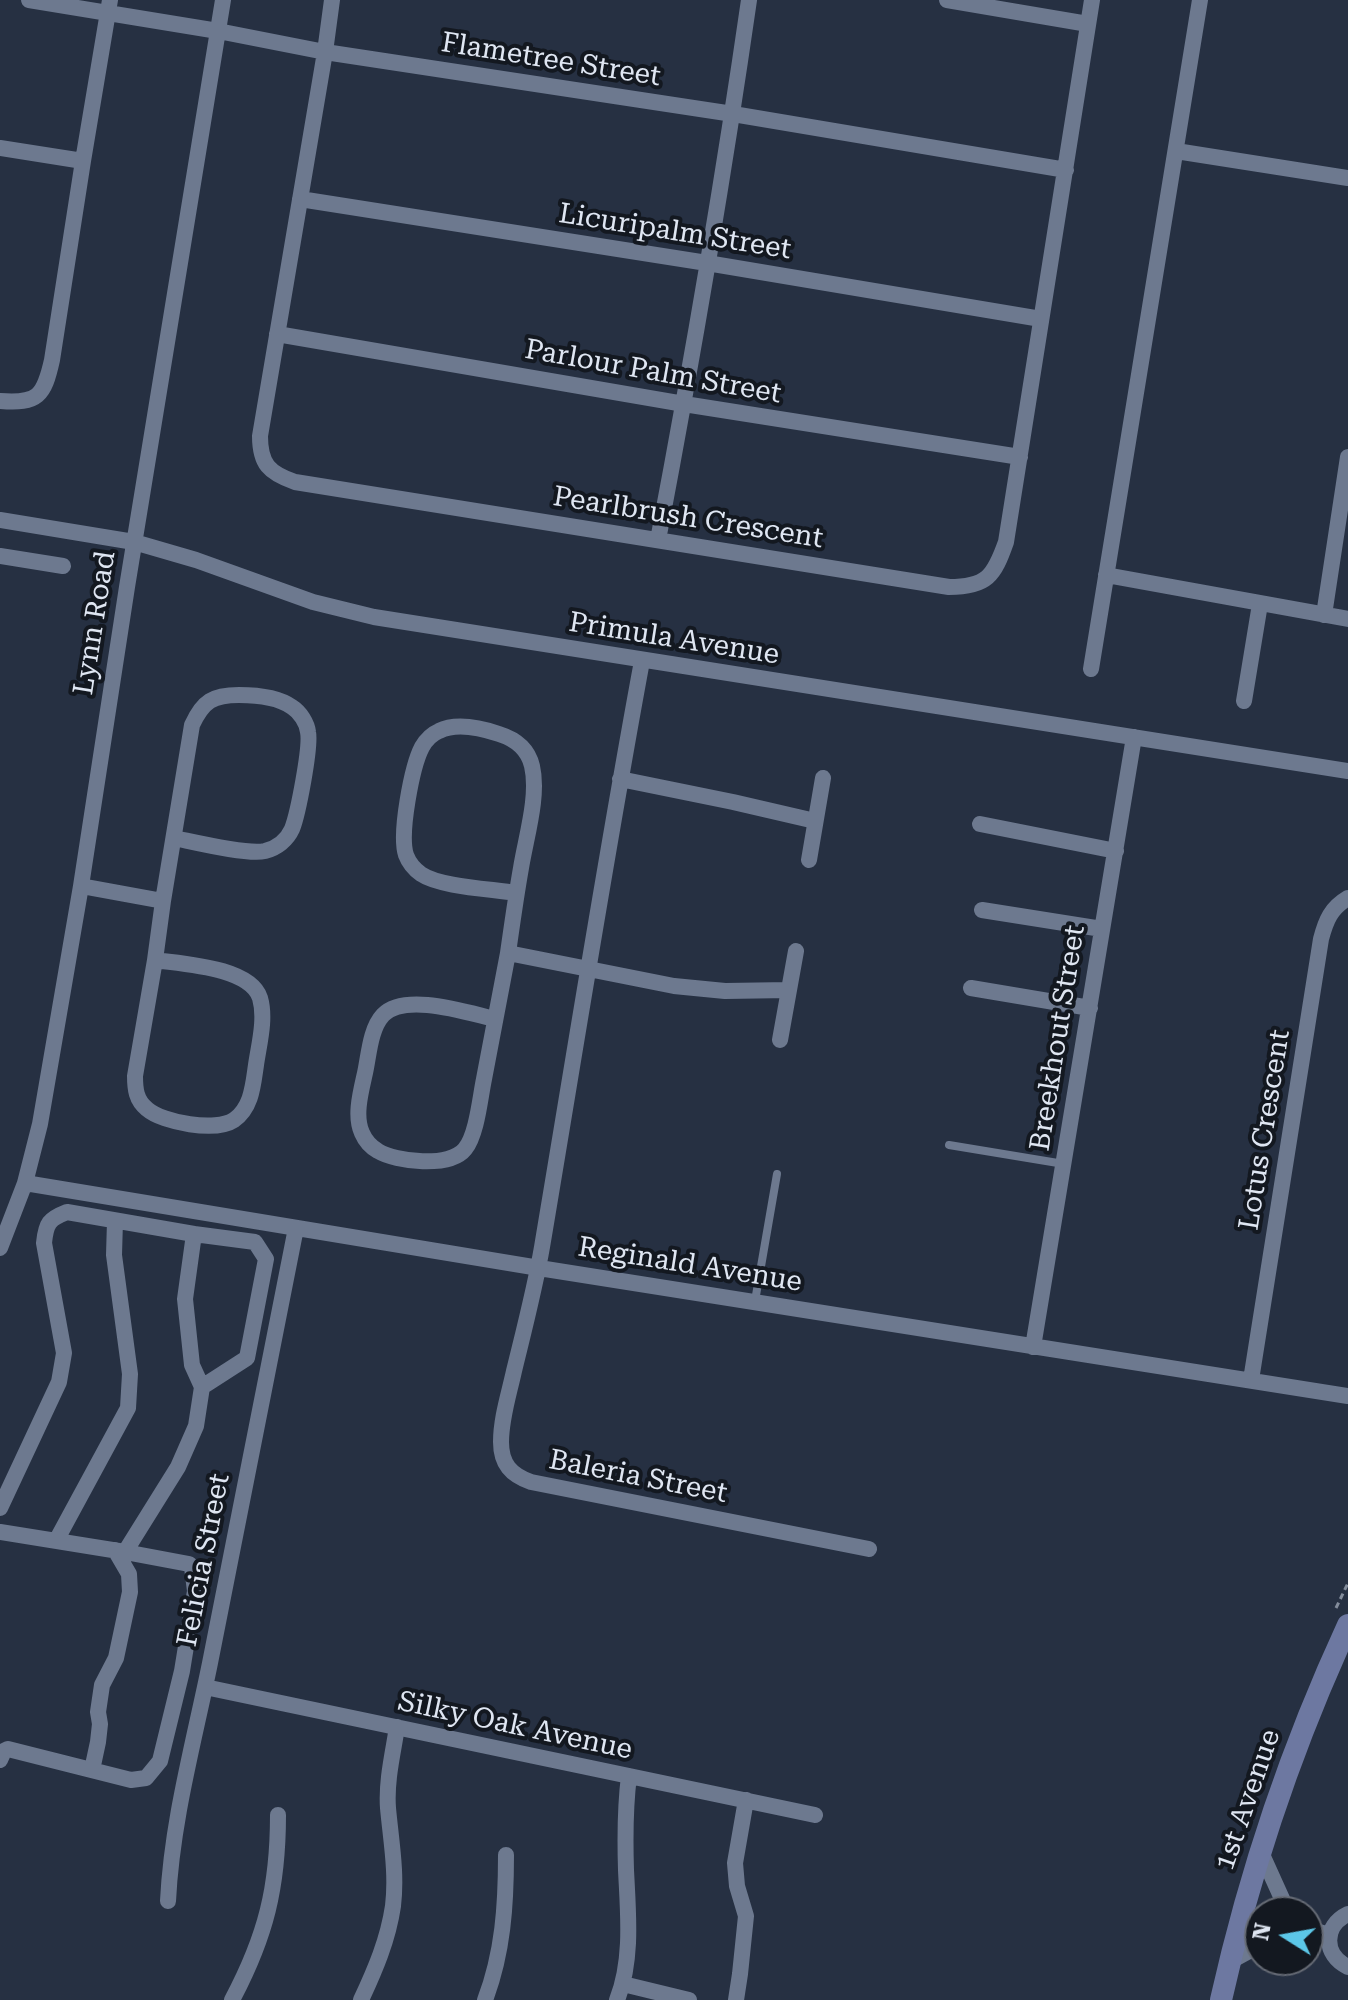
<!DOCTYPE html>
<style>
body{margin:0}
#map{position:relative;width:1348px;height:2000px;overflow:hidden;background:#263042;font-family:"Roboto Serif",serif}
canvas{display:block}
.north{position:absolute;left:1244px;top:1896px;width:80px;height:80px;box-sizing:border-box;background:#131820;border:2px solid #656a74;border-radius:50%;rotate:281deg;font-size:22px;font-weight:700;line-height:32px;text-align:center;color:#dfe6f2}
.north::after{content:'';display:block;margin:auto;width:28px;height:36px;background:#5cc7e8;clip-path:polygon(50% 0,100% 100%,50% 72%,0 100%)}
</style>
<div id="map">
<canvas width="1348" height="2000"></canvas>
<div class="north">N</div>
</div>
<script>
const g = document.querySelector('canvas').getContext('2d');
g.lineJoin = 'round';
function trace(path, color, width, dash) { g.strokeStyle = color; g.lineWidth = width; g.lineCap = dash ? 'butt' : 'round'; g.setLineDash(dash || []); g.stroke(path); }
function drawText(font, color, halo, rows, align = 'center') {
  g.font = font + ' "Roboto Serif",serif'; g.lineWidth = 8; g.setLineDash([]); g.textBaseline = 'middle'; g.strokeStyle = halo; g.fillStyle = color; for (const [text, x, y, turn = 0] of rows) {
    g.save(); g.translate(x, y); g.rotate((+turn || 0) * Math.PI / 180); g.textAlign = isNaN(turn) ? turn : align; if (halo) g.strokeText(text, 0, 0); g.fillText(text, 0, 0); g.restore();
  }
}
const path = new Path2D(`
 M1336,1608L1348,1583`);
const lane = new Path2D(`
 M949,1145L1064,1164
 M755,1301L777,1174`);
const street = new Path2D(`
 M29,0L218,31L325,52L733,114L1066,170
 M332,0L325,52L260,436C260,464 269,473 295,482L949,587C987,587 994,576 1006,542L1092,0
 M947,0L1088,24
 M0,148L83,161
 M1176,151L1348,178
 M300,199L707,263L1041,319
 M277,334L684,404L1020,457
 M0,401C38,404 44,396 52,360L83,161L110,0
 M0,520L134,542L196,560L313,602L374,617L1348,771
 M658,540C692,361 723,181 749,0
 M0,556L63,566
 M1106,575L1348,619
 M1324,615L1348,457
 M642,661C606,855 575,1051 542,1247C535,1288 524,1330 514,1371C509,1394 501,1418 501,1442C501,1464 511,1475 531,1482L869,1549
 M1091,669L1200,0
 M1244,701L1260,604
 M620,779L733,802L815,821
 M980,824L1116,851
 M809,860L823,778
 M81,886L163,901L192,725C203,701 213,695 239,695C256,695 278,697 292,707C300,712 307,723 308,732C311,747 298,814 292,829C287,840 277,848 265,851C247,855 194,842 174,838
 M516,893C492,889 440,887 421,874C414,869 409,863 406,855C399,834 412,766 422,747C426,740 432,734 439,731C457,722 481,728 499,734C515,739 528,749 532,766C539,796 526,837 521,868C516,896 512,925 508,953L674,986L725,991L789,990
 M982,910L1102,929
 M155,960C182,964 250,967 260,998C266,1019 259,1044 256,1065C253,1085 252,1107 234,1120C216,1132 163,1123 147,1109C136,1100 135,1089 135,1076L155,960L163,901
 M971,988L1090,1008
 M495,1019C468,1013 405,992 383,1015C370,1029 369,1055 365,1073C361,1091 354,1116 362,1133C365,1140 371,1147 378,1151C396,1162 450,1168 465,1149C477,1134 480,1098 484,1079C492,1037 500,995 508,953
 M780,1040L796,951
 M25,1183L539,1268L1348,1396
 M0,1248L25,1183L40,1124L81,886L127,587L223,0
 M1033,1347L1134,737
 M1251,1380L1321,939C1326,920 1331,908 1348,898
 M0,1508L59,1382L64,1353L44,1243C46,1223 49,1219 67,1212L194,1234
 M0,1532L125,1552L178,1467L196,1426L202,1387L192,1365L185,1299L194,1234L255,1242L266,1259L247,1358L202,1387
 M56,1541L128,1408L130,1374L114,1255L115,1221
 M205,1687L815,1815
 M0,1760L4,1751L8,1749L131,1780L146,1778L160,1761L182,1671L195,1591L192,1567L189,1564L125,1552
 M92,1770L98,1742L100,1724L98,1712L102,1685L116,1658L130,1592L129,1574L115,1550
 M1260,1850L1288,1912
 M168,1901C172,1820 194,1742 210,1663C239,1518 267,1373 296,1228
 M1348,1914C1323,1926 1323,1955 1348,1967
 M1308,1929L1330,1935
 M1229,1962L1260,1945
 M623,1984L689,2000
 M232,2000C266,1936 278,1887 278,1815
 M361,2000C375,1970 388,1940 393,1906C397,1873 391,1841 388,1808C386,1781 393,1753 397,1727
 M485,2000C503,1953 506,1905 506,1855
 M617,2000C633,1960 628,1912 626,1870C625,1838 625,1807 629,1776
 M736,2000L740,1974L746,1916L737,1886L735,1863L746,1800`);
const secondary = new Path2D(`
 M1221,2000C1250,1870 1292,1746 1348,1625`);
const streetNames = [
 ["Flametree Street",551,60,9],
 ["Licuripalm Street",675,232,9],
 ["Parlour Palm Street",653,372,10],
 ["Pearlbrush Crescent",688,518,9],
 ["Lynn Road",95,623,-81],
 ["Primula Avenue",674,639,9],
 ["Breekhout Street",1058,1038,-81],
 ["Lotus Crescent",1265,1130,-81],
 ["Reginald Avenue",690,1265,9],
 ["Baleria Street",638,1477,11],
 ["Felicia Street",204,1560,-79],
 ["Silky Oak Avenue",515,1726,12],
 ["1st Avenue",1248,1800,-71]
];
trace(path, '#838c9b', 3, [6, 4]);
trace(lane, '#6d798f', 8);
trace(street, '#6d798f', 16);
trace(secondary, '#6d78a1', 22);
drawText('28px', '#dfe6f2', '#131820', streetNames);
</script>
